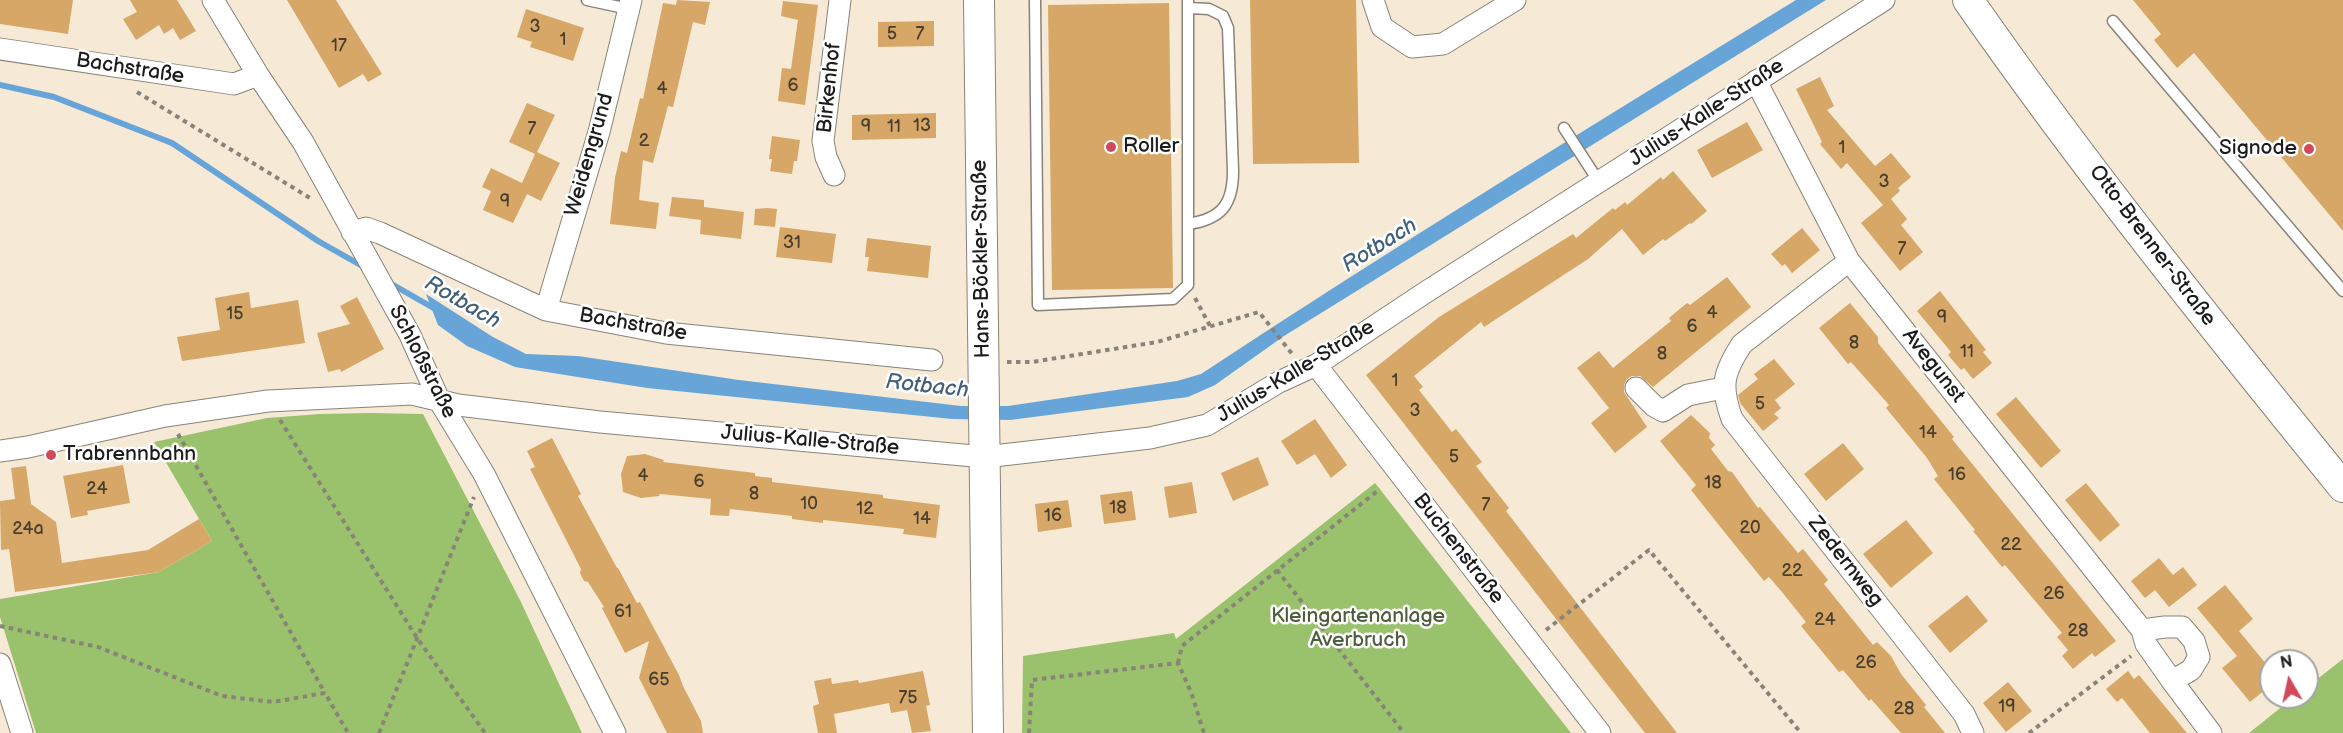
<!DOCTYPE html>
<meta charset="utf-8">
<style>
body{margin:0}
#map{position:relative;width:2343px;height:733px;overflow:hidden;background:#f6ead6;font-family:"Balsamiq Sans",sans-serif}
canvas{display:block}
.north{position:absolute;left:2259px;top:649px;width:60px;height:60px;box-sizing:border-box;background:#fff;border:2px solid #a4a4a4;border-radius:50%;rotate:351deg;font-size:16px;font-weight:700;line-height:24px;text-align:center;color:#1c1c1c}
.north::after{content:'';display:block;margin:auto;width:21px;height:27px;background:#d1495b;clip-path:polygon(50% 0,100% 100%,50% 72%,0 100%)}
</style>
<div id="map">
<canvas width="2343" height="733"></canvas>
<div class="north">N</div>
</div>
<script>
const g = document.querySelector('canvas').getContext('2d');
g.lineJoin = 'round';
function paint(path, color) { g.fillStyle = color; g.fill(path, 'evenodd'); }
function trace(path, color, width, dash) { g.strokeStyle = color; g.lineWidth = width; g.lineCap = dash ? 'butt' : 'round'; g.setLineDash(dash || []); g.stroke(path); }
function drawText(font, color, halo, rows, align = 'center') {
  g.font = font + ' "Balsamiq Sans",sans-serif'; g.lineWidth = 5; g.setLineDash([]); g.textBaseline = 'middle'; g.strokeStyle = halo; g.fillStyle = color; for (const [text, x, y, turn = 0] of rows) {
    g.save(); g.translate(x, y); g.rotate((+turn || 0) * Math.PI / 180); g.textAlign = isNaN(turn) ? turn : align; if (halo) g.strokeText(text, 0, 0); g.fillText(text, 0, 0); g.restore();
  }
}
const green = new Path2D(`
 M370,413L423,414L520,600L582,733H36L0,617V599L159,572L212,541L154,442L267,418L320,414Z
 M1375,483L1571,733H1022L1023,656L1174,633L1176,639Z
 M2343,659V733H2249L2294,697H2307V687Z`);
const water = new Path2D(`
 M1796,0H1826L1284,336L1215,385L1188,397L1010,420L952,419L647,388L515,367L467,346L438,325L426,294L493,337L526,354L578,356L739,380L961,406H1008L1177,381L1201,374C1396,245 1596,123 1796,0Z`);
const stream = new Path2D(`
 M0,85L54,97L172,143L318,241L364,267
 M388,282L437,310`);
const building = new Path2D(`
 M0,0H73L68,34L0,24Z
 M130,0H177L196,31L180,40L173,28L164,34L159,25L136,40L123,19L137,12Z
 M287,0H336L382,74L368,82L363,74L339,88Z
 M677,0L710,2L705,25L693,22L673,107L668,106L653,163L643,160L639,200L659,203L656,229L610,224L615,178L621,151L627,153L640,98L643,99L663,3L676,5Z
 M1250,0H1356L1359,163L1253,164Z
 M2133,0H2343V231L2194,53L2177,68L2154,40L2161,34Z
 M783,1L818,5L805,105L778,101L782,68L791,69L798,20L781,16Z
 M1169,3L1173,288L1052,290L1048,5Z
 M526,9L584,28L573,61L530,47L532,42L517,37Z
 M934,21V46L878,47V22Z
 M1820,77L1834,106L1827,110L1875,166L1891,153L1911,177L1898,188L1900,191L1891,199L1907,219L1901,225L1923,252L1900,271L1861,223L1883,205L1847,163L1841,169L1820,144L1822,142L1796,89Z
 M527,103L555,115L537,152L560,163L541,201L527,194L513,223L483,210L491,191L482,187L491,168L522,183L535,154L509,142Z
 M936,113V138L852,140V115Z
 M1747,122L1763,150L1712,178L1697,150Z
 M772,136L800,140L797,161H794L792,174L770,171L772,159H769Z
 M1673,171L1707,211L1691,224L1690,223L1665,241L1663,239L1643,255L1622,229L1588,259L1484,327L1481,322L1414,376L1423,387L1419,390L1452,432L1456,429L1482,462L1476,466L1509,508L1506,511L1677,733H1645L1366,375L1439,317L1573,234L1576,238L1613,208L1615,210L1625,202L1627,205L1661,177L1663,180Z
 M672,197L704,200V207L744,212L741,239L700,234L701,220L669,216Z
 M767,208L777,209L775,227L754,225L755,209Z
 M780,227L836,234L832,263L776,257Z
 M1802,228L1820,250L1792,273L1785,264L1782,266L1771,254Z
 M867,238L931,246L928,278L867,271L869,257H865Z
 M1727,277L1751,307L1653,387L1640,376H1632L1627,379L1624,385V392L1647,427L1615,453L1591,423L1609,408L1577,368L1599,351L1613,368L1671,321L1669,318L1687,303L1690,305Z
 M1940,291L1986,350L1983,352L1992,363L1973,379L1964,368L1961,370L1948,355L1951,352L1917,311Z
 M249,292L251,308L298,300L305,343L182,361L177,337L220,330L215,298Z
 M357,297L384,349L341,372L340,369L328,372L317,333L350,324L340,306Z
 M1850,303L1878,337V343L1954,437L1952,439L2116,641L2095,657L2092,653L2073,669L2062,656L2068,650L2057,637L2062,633L2005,565L2002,567L1973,531L1975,530L1934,479L1938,476L1927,458L1886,408L1889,405L1851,362L1848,364L1819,328Z
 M1774,359L1795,384L1775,400L1781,408L1774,414L1779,418L1763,431L1740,403L1738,395L1758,379L1754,374Z
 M2016,397L2061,451L2041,468L1996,414Z
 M1691,415L1710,433L1709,438L1715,445L1711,449L1728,471L1732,472L1758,508L1760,507L1798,553L1803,549L1828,580L1824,584L1873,645L1877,642L1891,656L1901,674L1926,705L1924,707L1945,733H1901L1871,699L1869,701L1843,670L1839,672L1801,626L1806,622L1782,592L1769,577L1764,581L1726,534L1691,490L1696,485L1660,441Z
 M1315,419L1347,465L1331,478L1315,454L1297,465L1281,441Z
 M552,438L581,494L578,496L617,568H618L637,603L640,602L679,675L683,686L701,721L703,733H667L639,678L649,641L625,653L602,608L604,607L588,582L584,581L580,573L581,569L530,469L535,467L527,451Z
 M1843,443L1864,469L1826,501L1804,474Z
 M645,454L664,460L663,462L755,473V476L772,478V482L883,495V498L940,505L936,538L903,534L904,529L823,520V523L792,519V516L730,509L729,516L710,515L711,499L660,494L659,496L641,498L623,492L621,474L627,456Z
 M1258,457L1269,485L1233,501L1221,473Z
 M123,465L130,503L87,511L88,515L71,518L63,476Z
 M26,466L31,504L56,522L62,563L148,550L199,519L212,541L159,572L15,592L9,549L1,550L0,501L15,499L11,468Z
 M1192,482L1197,513L1169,518L1164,487Z
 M2086,483L2120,525L2100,542L2065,500Z
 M1132,491L1136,520L1104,524L1100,495Z
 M1068,500L1072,527L1038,532L1035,504Z
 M1906,520L1933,553L1891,588L1863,554Z
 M2159,558L2173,575L2183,567L2197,585L2169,607L2155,590L2145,598L2131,581Z
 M2225,585L2253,619L2239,631L2271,670V685L2250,702L2222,668L2237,656L2197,608Z
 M1967,595L1988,621L1950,653L1928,626Z
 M923,671L930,705L926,706L931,731L912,733L907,710L891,713L889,703L834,714L837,733H818L813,706L819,704L814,681L831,678L832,684L858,680L859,683Z
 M2128,671L2134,679L2139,675L2187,733H2150L2122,698L2117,702L2106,689Z
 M2008,682L2032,711L2006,732L1983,703Z`);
const path = new Path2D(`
 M137,92L310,198
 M1195,298L1210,326
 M1007,362H1032L1157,342L1259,312L1293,355
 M280,420L417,638L485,733
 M178,434L325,693
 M1277,570L1404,733
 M0,626L98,647L222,696L273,702L325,693L348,733
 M1546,630L1649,550L1801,733
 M1178,663L1182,646L1380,489
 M379,733L474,497
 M1029,733L1032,680L1178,663L1191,692L1204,733
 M2029,733L2131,656`);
const service = new Path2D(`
 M587,0L629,9
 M1035,0L1038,305L1173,299L1188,285V0
 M1188,8L1209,9L1223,16L1228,28L1233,171C1233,204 1222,219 1188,224
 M2113,21L2343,291
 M1564,128L1599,182`);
const minor = new Path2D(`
 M213,0L258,75L303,142L410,335L440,402L484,474L615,733
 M1373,0L1382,27L1412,47L1443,44L1515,0
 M0,49L234,84L258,75
 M1756,81L1849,261L2142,630L2146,644L2172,681L2191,670L2199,657L2194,641L2182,627H2165L2142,630
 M834,175L826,157L823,141L840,0
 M352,232L366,228L380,233L546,310L666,333L932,360
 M1849,261L1742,344C1723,373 1720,386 1732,419L1964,714L1973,733
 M546,310L599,132L631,0
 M1316,365L1600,733
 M1636,388L1654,406L1663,411L1688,395L1723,388
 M0,451L28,447L165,416L268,401L412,394L458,405L600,422L985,457L1150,438L1207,425L1279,382L1316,365L1426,292L1884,0
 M0,664L22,733
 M2172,681L2211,733`);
const secondary = new Path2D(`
 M979,0L988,733
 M1968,0C2085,168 2214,328 2343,487`);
const markers = [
 [1111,147,6,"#d1495b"],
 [2309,149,6,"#d1495b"],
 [51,455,6,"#d1495b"]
];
const numberNames = [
 ["3",535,27],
 ["5",892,34],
 ["7",920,34],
 ["1",563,40],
 ["17",339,46],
 ["6",793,86],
 ["4",662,89],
 ["13",922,126],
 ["9",866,127],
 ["11",894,127],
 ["7",532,129],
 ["2",644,141],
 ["1",1842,148],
 ["3",1884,182],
 ["9",505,202],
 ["31",792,243],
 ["7",1902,249],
 ["4",1712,313],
 ["15",235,314],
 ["9",1942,318],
 ["6",1692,327],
 ["8",1854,343],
 ["11",1967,352],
 ["8",1662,354],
 ["1",1395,381],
 ["5",1760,404],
 ["3",1415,411],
 ["14",1928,433],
 ["5",1454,457],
 ["16",1957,475],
 ["4",643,476],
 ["6",699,482],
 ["18",1713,483],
 ["24",97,489],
 ["8",754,494],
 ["10",809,504],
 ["7",1486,505],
 ["18",1118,508],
 ["12",865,509],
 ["16",1053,516],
 ["14",922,519],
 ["20",1750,528],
 ["24a",28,529],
 ["22",2011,545],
 ["22",1792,571],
 ["26",2054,594],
 ["61",623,612],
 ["24",1825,620],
 ["28",2078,631],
 ["26",1866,663],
 ["65",659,680],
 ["75",908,698],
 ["19",2007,707],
 ["28",1904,709]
];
const streetNames = [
 ["Bachstraße",130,69,9],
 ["Birkenhof",830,88,-84],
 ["Julius-Kalle-Straße",1707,113,-33],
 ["Weidengrund",590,155,-74],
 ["Otto-Brenner-Straße",2152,246,53],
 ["Hans-Böckler-Straße",982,259,-91],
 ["Bachstraße",633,325,10],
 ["Schloßstraße",422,362,63],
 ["Avegunst",1933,366,52],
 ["Julius-Kalle-Straße",1296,372,-31],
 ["Julius-Kalle-Straße",810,441,5],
 ["Buchenstraße",1458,549,52],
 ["Zedernweg",1845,562,52]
];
const poiNames = [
 ["Roller",1123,147],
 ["Signode",2297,149,"right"],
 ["Trabrennbahn",63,455]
];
const parkNames = [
 ["Kleingartenanlage",1358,617],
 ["Averbruch",1358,641]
];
const waterNames = [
 ["Rotbach",1380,246,-32],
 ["Rotbach",462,303,30],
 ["Rotbach",927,387,6]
];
paint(green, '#9ac16c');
paint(water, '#67a5d9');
trace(stream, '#67a5d9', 6);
paint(building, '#d6a767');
trace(service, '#898379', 13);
trace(minor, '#898379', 23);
trace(secondary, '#898379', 32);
trace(path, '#898379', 4, [4.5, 4.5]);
trace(service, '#fff', 10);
trace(minor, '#fff', 21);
trace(secondary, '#fff', 30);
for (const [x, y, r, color] of markers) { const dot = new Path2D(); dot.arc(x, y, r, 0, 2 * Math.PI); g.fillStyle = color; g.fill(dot); trace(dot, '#fff', 2); }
drawText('18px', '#4a3f2f', null, numberNames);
drawText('21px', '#1c1c1c', '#fff', streetNames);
drawText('21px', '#1c1c1c', '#fff', poiNames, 'left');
drawText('21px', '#4e5e3c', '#fff', parkNames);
drawText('italic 22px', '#42607a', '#fff', waterNames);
</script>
